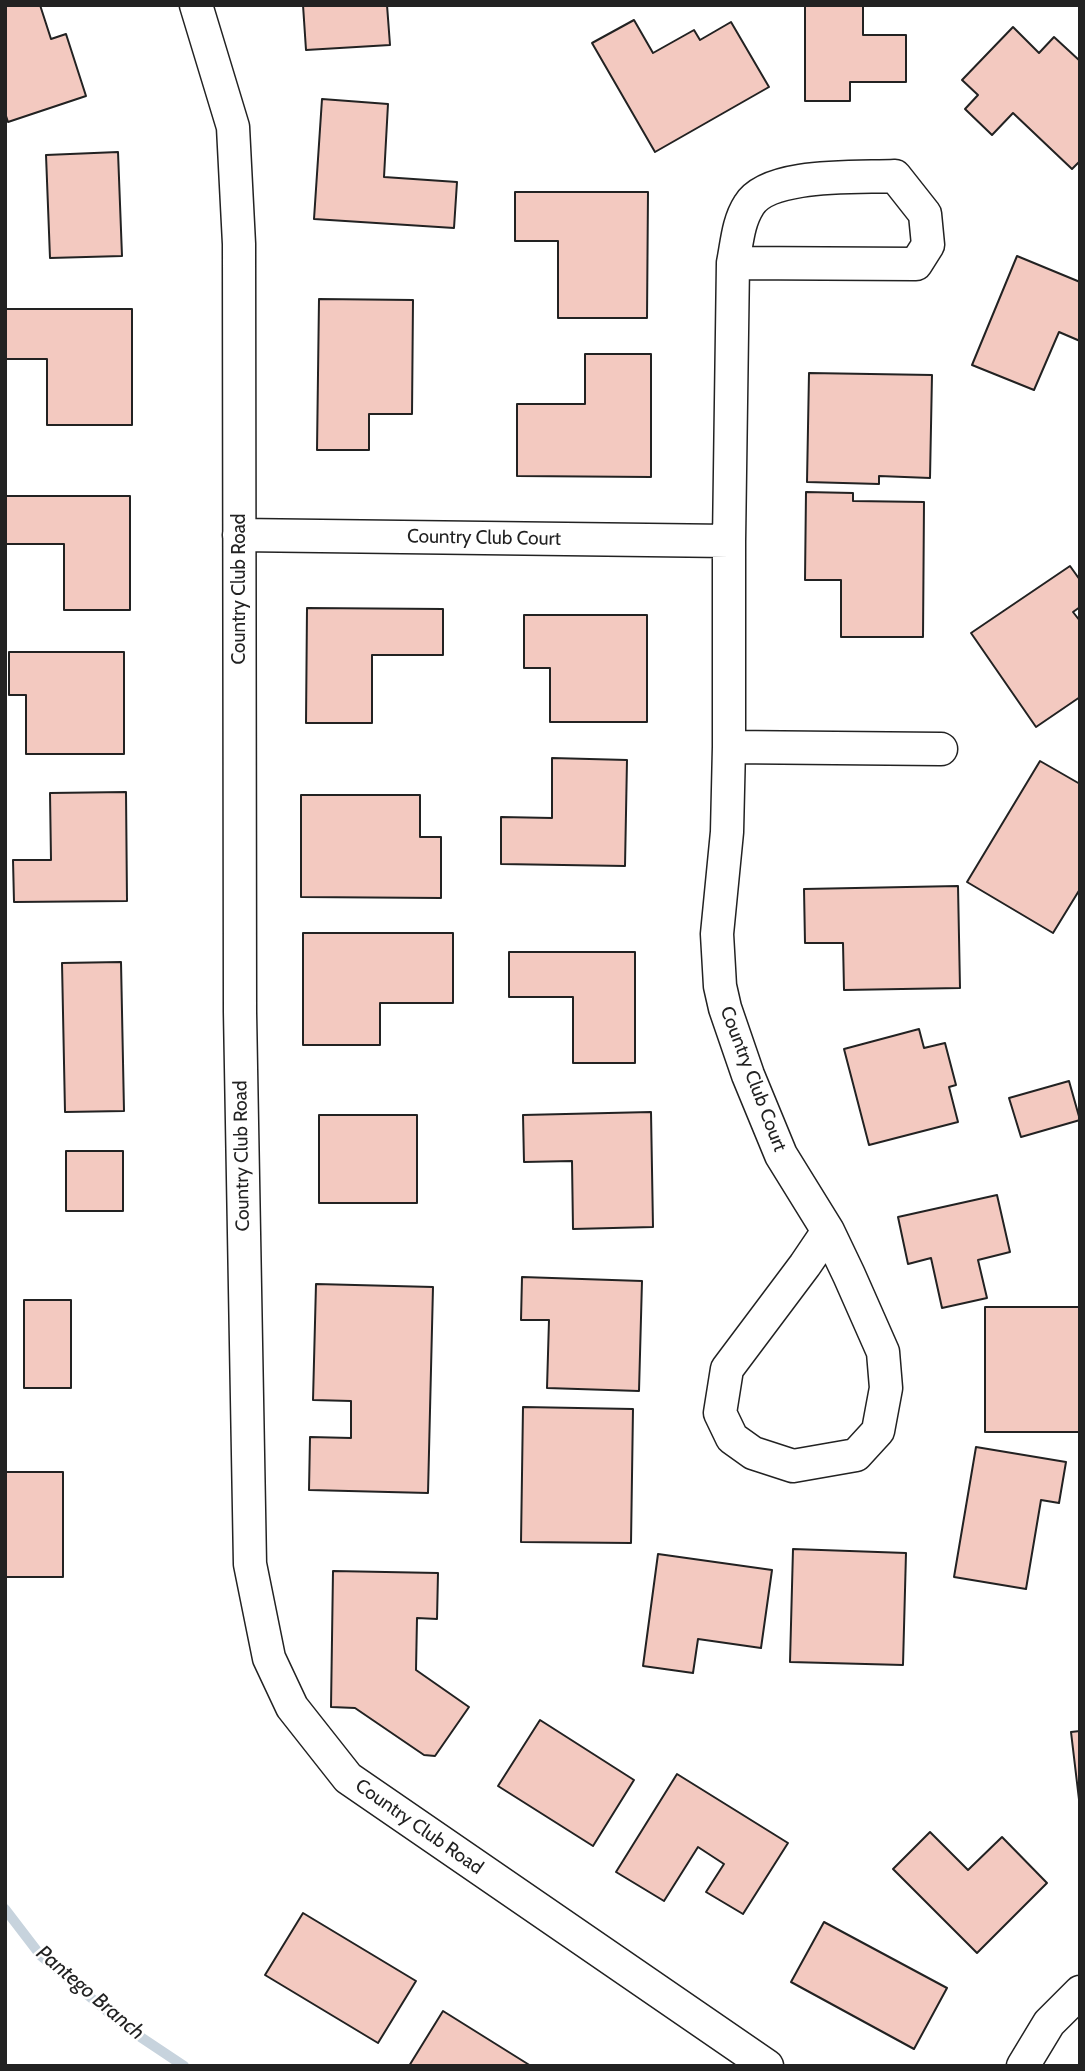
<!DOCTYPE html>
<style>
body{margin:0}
#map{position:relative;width:1085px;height:2071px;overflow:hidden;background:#fff;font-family:Cabin,sans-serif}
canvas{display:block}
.frame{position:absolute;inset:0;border:7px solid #222;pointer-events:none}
</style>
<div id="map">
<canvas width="1085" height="2071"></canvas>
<div class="frame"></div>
</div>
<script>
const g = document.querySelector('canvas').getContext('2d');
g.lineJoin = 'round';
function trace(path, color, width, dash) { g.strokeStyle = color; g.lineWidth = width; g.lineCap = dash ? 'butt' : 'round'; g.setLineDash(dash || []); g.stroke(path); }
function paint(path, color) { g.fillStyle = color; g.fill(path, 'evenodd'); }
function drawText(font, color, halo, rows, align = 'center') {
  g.font = font + ' Cabin,sans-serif'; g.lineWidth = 5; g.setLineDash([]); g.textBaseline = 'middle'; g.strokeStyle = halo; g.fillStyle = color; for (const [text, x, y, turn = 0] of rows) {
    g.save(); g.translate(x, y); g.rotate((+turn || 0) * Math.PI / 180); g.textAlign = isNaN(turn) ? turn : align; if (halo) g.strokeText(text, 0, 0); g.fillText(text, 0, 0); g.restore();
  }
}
const stream = new Path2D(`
 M5,1909L41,1956L127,2028L184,2066`);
const building = new Path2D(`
 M5,5H40L51,39L66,34L86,96L8,122L5,113Z
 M303,5H387L390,45L306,50Z
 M805,5H863V35H906V82H850V101H805Z
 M634,20L653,53L694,30L700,40L731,22L769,87L655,152L592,43Z
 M1013,27L1039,53L1054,37L1080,61V161L1072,169L1013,113L992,135L965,109L978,95L962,80Z
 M322,99L388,104L384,177L457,182L454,228L314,219Z
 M118,152L122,256L50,258L46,155Z
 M515,192H648L647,318H558V241H515Z
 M1017,256L1080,282V341L1059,332L1034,390L972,365Z
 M319,299L413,300L412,414H369V450H317Z
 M6,309H132V425H47V359H6Z
 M585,354H651V477L517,476V404H585Z
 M809,373L932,375L930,478L879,476V484L807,482Z
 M806,492L853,493V501L924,502L923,637H841V580H805Z
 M5,496H130V610H64V544H5Z
 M1070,566L1080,580V607L1073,612L1080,621V697L1036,727L971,633Z
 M307,608L443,609V655H372V723H306Z
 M524,615H647V722H550V668H524Z
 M9,652H124V754H26V695H9Z
 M552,758L627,760L625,866L501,864V817L552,818Z
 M1040,761L1080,784V889L1053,933L967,882Z
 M126,792L127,901L14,902L13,860H51L50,793Z
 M301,795H420V837H441V898L301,897Z
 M958,886L960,988L844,990L843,943H805L804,889Z
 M303,933H453V1003H380V1045H303Z
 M509,952H635V1063H573V997H509Z
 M121,962L124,1111L65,1112L62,963Z
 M919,1029L924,1048L945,1043L956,1085L949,1087L958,1122L869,1145L844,1049Z
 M1069,1081L1080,1120L1021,1137L1009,1098Z
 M651,1112L653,1227L573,1229L572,1161L524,1162L523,1115Z
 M319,1115H417V1203H319Z
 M66,1151H123V1211H66Z
 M997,1195L1010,1252L978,1260L987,1298L942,1308L931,1258L908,1264L898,1217Z
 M522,1277L642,1281L639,1391L547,1388L549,1320H521Z
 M316,1284L433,1287L428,1493L309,1490L310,1437L351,1438V1401L313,1400Z
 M24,1300H71V1388H24Z
 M985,1307H1080V1432H985Z
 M523,1407L633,1409L631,1543L521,1542Z
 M976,1447L1066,1462L1059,1503L1041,1500L1026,1589L954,1577Z
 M5,1472H63V1577H5Z
 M793,1549L906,1553L903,1665L790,1662Z
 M658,1554L772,1570L761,1648L698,1639L693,1673L643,1666Z
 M333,1571L438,1573L437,1619L417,1618L416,1670L469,1707L435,1756L424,1755L355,1708L331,1707Z
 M540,1720L634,1780L593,1846L498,1786Z
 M1080,1731V1808L1071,1732Z
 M677,1774L788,1843L743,1914L706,1892L724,1864L698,1847L664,1901L616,1872Z
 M930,1832L968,1870L1002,1837L1047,1883L977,1953L893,1869Z
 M303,1913L416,1981L378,2043L265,1975Z
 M824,1922L947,1988L914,2049L791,1982Z
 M443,2011L531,2066H409Z`);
const minor = new Path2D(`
 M196,5L233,127L239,244L240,1012L250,1564L269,1658L292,1707L348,1778L767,2066
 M733,263L916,264L928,245L925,214L895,176C860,178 769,172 749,205C738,222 737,243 733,263L729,541V747L727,832L717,934L720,986L725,1008L748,1075L781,1155L828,1231
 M239,535L729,541
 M729,747L941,749
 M828,1231L849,1275L883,1352L886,1388L878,1431L856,1455L793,1466L753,1453L732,1438L720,1413L727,1369L805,1265Z
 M1023,2066L1049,2023L1080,1992`);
const streetNames = [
 ["Country Club Court",484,538,1],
 ["Country Club Road",239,589,-90],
 ["Country Club Court",753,1079,69],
 ["Country Club Road",242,1156,-91],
 ["Country Club Road",419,1827,35]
];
const waterNames = [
 ["Pantego Branch",90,1993,40]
];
trace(stream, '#c7d3dd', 10);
paint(building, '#f3c9c0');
trace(building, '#222', 2);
trace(minor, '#222', 35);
trace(minor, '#fff', 32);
drawText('19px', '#222', '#fff', streetNames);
drawText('italic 21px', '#222', '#fff', waterNames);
</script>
